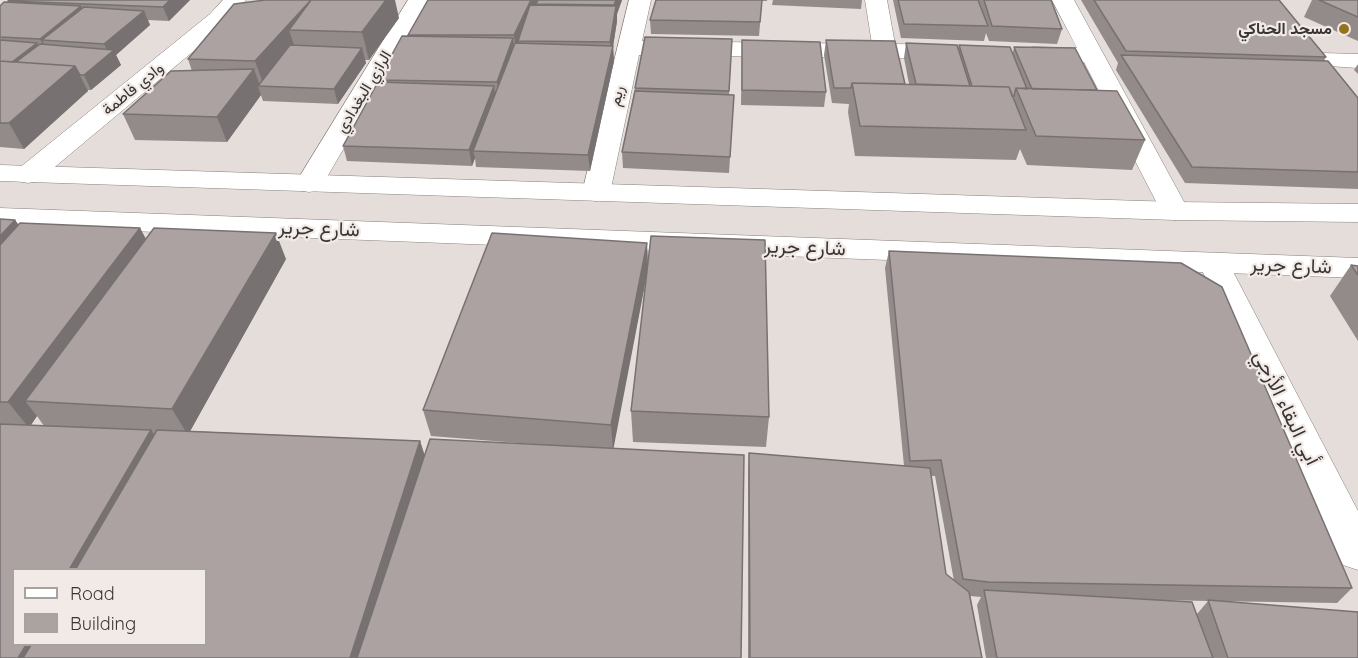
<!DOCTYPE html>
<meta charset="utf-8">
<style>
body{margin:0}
#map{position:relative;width:1358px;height:658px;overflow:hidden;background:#e4ddd9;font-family:Quicksand,sans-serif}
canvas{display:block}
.legend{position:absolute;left:12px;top:568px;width:195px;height:78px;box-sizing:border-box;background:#f2eae6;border:2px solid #a8a29e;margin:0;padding:8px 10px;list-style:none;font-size:18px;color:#383533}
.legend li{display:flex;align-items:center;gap:12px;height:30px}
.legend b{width:30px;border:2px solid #a8a29e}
</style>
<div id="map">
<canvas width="1358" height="658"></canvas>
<ul class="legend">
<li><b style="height:8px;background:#fff"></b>Road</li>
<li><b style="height:16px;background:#aba2a1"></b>Building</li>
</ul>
</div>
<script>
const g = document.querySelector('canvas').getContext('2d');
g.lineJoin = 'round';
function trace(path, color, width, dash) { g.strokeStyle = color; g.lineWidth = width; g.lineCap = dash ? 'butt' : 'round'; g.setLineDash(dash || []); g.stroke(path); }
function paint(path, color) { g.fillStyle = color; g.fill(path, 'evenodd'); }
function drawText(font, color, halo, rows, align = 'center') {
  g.font = font + ' Quicksand,Vazirmatn,sans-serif'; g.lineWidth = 4.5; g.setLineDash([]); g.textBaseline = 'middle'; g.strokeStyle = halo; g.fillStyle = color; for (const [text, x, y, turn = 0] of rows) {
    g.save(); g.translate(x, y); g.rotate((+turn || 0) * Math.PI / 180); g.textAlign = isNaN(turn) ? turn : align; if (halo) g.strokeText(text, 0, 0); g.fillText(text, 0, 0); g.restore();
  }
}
const minor = new Path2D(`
 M223,0H246L226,24L38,181L28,183L18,181L14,175L18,169L210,14Z
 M408,0H430L323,184L319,190L309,192L299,190L295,184Z
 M629,0H651L642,41L872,44L865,0H887L895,44L948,45L956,47L960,52L956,57L948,59L639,55L610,193L606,199L596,201L586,199L582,193Z
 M1052,0H1074L1189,211L1185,217L1175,220L1165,217L1161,211L1084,62L1033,61L1025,59L1021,54L1025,49L1033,47L1077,48Z
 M1322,53L1358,54V68L1314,65L1310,60L1314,55Z
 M1214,254L1225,257L1229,264L1358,511V570L1343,565L1199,264L1203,257Z`);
const major = new Path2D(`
 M0,165L1175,202L1358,204V222L1175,220L0,181Z
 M0,208L1358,258V278L0,226Z`);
const wall = new Path2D(`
 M190,0L169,21L148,20L150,25L116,55L121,65L91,90H88V91L24,149L0,147V6L9,3L8,1Z
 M428,0H622L617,14V21L613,46L614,61L590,171L476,167L475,158L472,166L347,161L343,146L379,82L378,80L408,36V35Z
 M656,0H767V1H762L759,36L651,34L650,20Z
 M773,0H862L861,9L772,5Z
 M893,0H1051L1062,29L1057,44L989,41L986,33L984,41L901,38Z
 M1081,0H1279L1326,57L1324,61L1358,98V189L1185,183L1116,70L1118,63Z
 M1312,0H1358V41L1304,17Z
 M234,4L399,18L369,60H365L366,63L338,104L263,101L261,95L227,142L135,140L123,114L192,71L188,59Z
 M732,39L729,95H734L729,173L623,168L622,152L635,88Z
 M742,40L826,92L824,107L741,105Z
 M826,40L905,84H909L904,58L906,43L958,49L959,45L1013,52L1014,47L1097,90L1145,140L1132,170L1027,165L1020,149L1016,160L855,156L848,112L849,104L832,103L824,55Z
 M1358,64V74L1354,70Z
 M0,219L15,220L19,225L140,228L146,239L286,259L190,431L420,441L425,456L531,444L431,436L423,410L647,243L648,268L769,417L766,447L633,442L631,411L647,272L613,448L0,658ZM37,416L44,426L31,425Z
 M889,251L1352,588L1337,603L1211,601L1358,658H986L977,605L981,597L970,596L982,658H748V469L749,453L904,466L885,268ZM931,476H935L954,581L946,574ZM1159,600L1208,601L1197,614Z
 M1351,265L1358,266V341L1330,296Z`);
const shadedWall = new Path2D(`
 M170,0H190L169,21L163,7Z
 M311,0L289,30L297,54L264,86L255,61Z
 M386,0H395L399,18L369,60L362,32Z
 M531,0H540L536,4V7L518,41L519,44L516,50L514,35Z
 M616,0H622L617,14V21L613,47V46L614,61L590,171L588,155L611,55L610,42L614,17V5Z
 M81,6L88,20L42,40L49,53L48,54L40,39Z
 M144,11L150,25L116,55L121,65L91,90L84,75L109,54L104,44Z
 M513,38L515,53L499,98L497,82Z
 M37,43L45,58L5,68Z
 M362,48L366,63L338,104L334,89Z
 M75,66L88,91L24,149L9,123Z
 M254,69L260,86H258L261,95L227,142L217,117Z
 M494,86L496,101L473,151L475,158L472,166L469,150Z
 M15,220L32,246L0,283V236Z
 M140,228L154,255L25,401L37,416L29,428L8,402Z
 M276,233L286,259L188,435L172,409Z
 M647,243L648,269L613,451L611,425Z
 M151,430L162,446L92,570H69Z
 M420,441L425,457L362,658H350Z
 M26,645H49L42,658H18Z`);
const building = new Path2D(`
 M9,0H170L163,7L8,1Z
 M265,0H311L255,61L188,59L234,4Z
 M311,0H386L362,32L289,30Z
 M428,0H531L514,35H408Z
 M538,0H616L614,5L536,4Z
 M656,0H762L760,22L650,20Z
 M898,0H978L988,26L904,24Z
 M984,0H1051L1062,29L992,26Z
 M1094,0H1279L1326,57L1126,51Z
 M1319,0H1358V17Z
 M4,2L81,6L40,39L0,37V6Z
 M530,5L616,6L610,42L518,41Z
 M84,7L144,11L104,44L42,40Z
 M402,36L513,38L497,82L378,80Z
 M645,37L732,39L729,91L635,88Z
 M0,40L37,43L12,62L0,61Z
 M742,40L820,42L826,92L742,90Z
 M826,40L895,41L905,84L852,83L851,88H834Z
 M515,43L613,46L588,155L473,151Z
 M906,43L957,45L970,86L916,84Z
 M40,44L114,50L84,75H80L75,66L16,62Z
 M290,45L362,48L334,89L258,86Z
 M959,45L1010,47L1027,89L1016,88L1014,96H1012L1009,87L972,86Z
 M1014,47L1075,48L1097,90L1032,89Z
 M1121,55L1328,61L1358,98V172L1192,167Z
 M0,61L75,66L9,123H0Z
 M254,69L217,117L123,114L171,71Z
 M378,82L494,86L469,150L343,146Z
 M852,83L1009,87L1026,130L860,126Z
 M1016,88L1117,91L1145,140L1036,136Z
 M635,91L734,95L730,157L622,152Z
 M0,219L15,220L0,236Z
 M20,223L140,228L8,402H0V245Z
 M154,228L276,233L172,409L25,401Z
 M492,233L647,243L611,425L423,410Z
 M651,236L765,240L769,417L631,411Z
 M889,251L1181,263L1222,287L1352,588L988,582L963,579L941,460L910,461Z
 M1351,265L1358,266V275Z
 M0,424L151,430L69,570H14V645H26L18,658H0Z
 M157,430L420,441L350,658H23L31,645H206V570H75Z
 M430,439L744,455L741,658H357Z
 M749,453L930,468L946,574L969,592L982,658H750Z
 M984,590L1192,602L1213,658H997Z
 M1208,600L1358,612V658H1228Z`);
const markers = [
 [1344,29,6,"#94731b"]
];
const farPoinames = [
 ["مسجد الحناكي",1332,29]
];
const farStreetnames = [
 ["وادي فاطمة",133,89,-39],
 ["الرازي البغدادي",364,92,-59],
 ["ريم",617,96,-77]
];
const streetNames = [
 ["شارع جرير",319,229,2],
 ["شارع جرير",805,248,2],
 ["شارع جرير",1291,266,2],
 ["أبي البقاء الأزجي",1286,408,64]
];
trace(minor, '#87817d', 1);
trace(major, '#87817d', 1);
paint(minor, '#fff');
paint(major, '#fff');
paint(wall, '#938b8a');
paint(shadedWall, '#787171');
paint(building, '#aba2a1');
trace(building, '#787171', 1.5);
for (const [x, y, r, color] of markers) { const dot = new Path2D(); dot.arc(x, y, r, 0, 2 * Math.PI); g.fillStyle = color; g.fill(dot); trace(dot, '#f2eae6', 2); }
drawText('bold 16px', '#383533', '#f2eae6', farPoinames, 'right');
drawText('16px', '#383533', '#f2eae6', farStreetnames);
drawText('20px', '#383533', '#f2eae6', streetNames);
</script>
